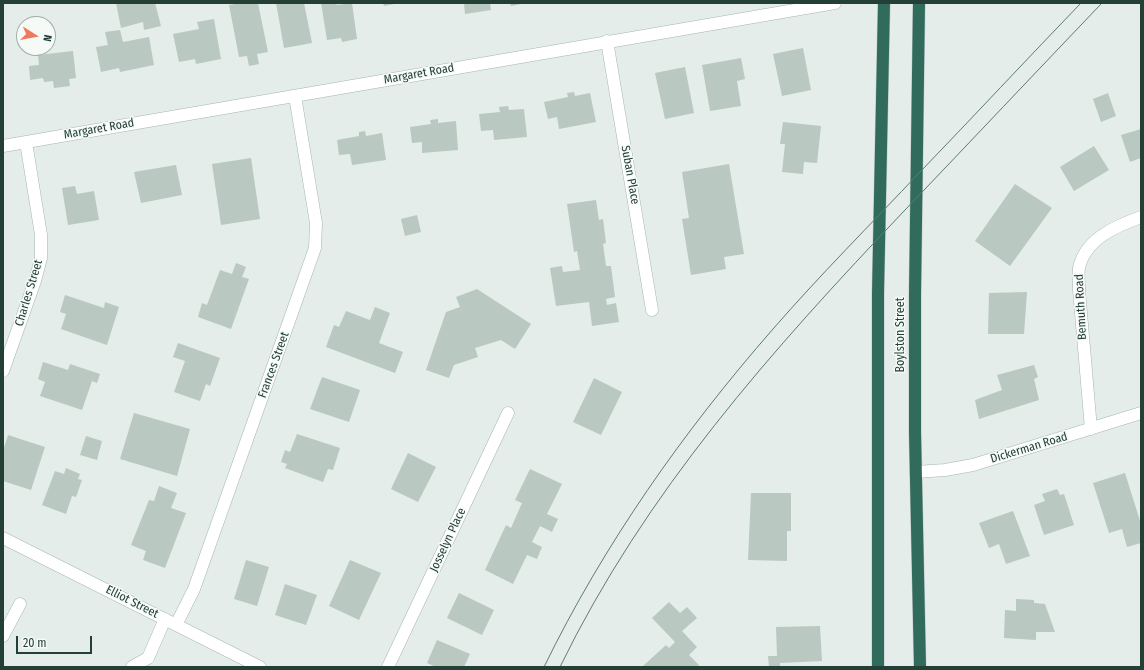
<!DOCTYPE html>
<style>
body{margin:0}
#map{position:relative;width:1144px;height:670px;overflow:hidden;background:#e4ede9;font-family:"Fira Sans Condensed",sans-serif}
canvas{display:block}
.frame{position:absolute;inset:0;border:4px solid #233f36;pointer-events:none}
.north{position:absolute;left:16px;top:16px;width:40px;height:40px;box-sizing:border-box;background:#f5faf7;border:1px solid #a1afaa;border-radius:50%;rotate:101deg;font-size:11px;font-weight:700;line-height:16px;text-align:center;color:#233f36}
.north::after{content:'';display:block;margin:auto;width:14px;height:18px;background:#ef7a60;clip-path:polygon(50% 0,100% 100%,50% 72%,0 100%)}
.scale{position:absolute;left:16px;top:636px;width:76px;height:18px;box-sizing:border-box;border:2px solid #233f36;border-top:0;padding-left:5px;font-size:12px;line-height:14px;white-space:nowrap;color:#233f36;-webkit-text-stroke:3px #f5faf7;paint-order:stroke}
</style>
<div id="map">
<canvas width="1144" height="670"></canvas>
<div class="frame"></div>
<div class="north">N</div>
<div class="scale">20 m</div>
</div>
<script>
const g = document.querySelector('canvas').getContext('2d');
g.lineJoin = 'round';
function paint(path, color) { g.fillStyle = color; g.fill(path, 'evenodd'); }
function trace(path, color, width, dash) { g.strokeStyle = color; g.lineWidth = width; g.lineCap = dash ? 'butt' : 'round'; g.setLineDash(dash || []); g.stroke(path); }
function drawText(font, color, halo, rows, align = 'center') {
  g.font = font + ' "Fira Sans Condensed",sans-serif'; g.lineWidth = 3; g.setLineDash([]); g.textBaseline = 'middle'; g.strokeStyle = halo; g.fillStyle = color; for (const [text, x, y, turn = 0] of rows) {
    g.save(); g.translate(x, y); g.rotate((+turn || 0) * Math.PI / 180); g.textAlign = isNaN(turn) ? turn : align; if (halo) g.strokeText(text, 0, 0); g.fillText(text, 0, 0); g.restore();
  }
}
const building = new Path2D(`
 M116,3H155L161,26L144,30L143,22L121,28Z
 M241,3H258L268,52L257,54L259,64L249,66L247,56L239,57L229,5Z
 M276,3H304L312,43L284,48Z
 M321,3H336L337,5L352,3L357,39L342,42L341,38L327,40Z
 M383,3H394V4L384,6Z
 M464,3H490L491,10L465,14Z
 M510,3H521V4L511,6Z
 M214,19L221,59L196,64L195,59L179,62L173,34L199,29L197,22Z
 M120,30L123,42L149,37L154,65L120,72L119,68L101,72L96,47L108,45L105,32Z
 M803,48L811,90L782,96L773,54Z
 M73,51L76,78L69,79L70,86L54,88L53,81L44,82L43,78L30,80L29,66L39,65L38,55Z
 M741,58L745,79L737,81L741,106L710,111L702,65Z
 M685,67L694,113L665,119L655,73Z
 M574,92L575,96L590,93L596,122L559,129L557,117L548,119L544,102L568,97L567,93Z
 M1108,93L1116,116L1101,122L1093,99Z
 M508,106L509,110L524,109L527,137L494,140L493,130L481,131L479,114L500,112L499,107Z
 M438,119V123L456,121L458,150L422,153V142L412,143L410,127L431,124L430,120Z
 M783,122L821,126L817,163L804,162L803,174L782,172L785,144H780Z
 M1141,129V158L1130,162L1121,135Z
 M365,131L366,136L382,133L386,160L352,165L350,154L339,155L337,140L359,136V132Z
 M1094,146L1109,170L1074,191L1060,167Z
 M251,158L260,219L221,225L212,164Z
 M729,164L744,254L724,257L726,269L691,275L682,219L689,218L682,172Z
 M176,165L182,195L141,203L134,172Z
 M1015,184L1052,208L1010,266L975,241Z
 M75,186L77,194L94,191L99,220L68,225L62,188Z
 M596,200L599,220L603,219L606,243L603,244L606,266H611L615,297L606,299L607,305L616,303L619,322L592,326L589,302L556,306L550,268L562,266L563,272L580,270L577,251L574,252L567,204Z
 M417,215L421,232L405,236L401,219Z
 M236,263L246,267L242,277L249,279L231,329L198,317L202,303L207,305L220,270L232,274Z
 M477,289L531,324L515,349L501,340L475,348L478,357L454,365L449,378L426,370L446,312L460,307L456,297Z
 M1027,292L1024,334H988L989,293Z
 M65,295L104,308L105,302L119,307L107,345L61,329L66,314L60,312Z
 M375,307L390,313L379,343L403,352L395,373L326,347L334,325L339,327L346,311L370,320Z
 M178,343L220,358L210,386L206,384L200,401L174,392L185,361L173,357Z
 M43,362L68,370L70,364L100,374L97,383L92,381L82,410L40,396L45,382L38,379Z
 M1034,365L1038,377L1034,379L1039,400L979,419L975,400L1002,390L997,375Z
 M322,377L360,390L349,422L310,409Z
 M594,378L622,392L601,435L573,422Z
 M134,413L190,429L177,476L120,459Z
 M297,434L340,448L333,470L328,469L323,482L285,468L287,464L281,462L285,450L290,452Z
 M8,435L45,447L31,490L3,481V451Z
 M86,436L102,441L97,460L80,455Z
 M408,453L436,467L418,502L391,489Z
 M66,468L80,474L78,479L82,480L76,497L72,496L66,514L42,505L55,471L64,474Z
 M530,469L562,484L547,514L558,519L552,532L540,526L532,542L542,547L537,559L527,555L513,584L485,570L506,525L511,528L522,503L515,500Z
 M1125,473L1141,524V543L1127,547L1122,529L1109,533L1093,483Z
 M159,486L177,493L171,508L186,513L165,568L143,560L146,551L131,545L149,500L154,501Z
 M1057,489L1060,495L1064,494L1074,525L1044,535L1034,505L1045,501L1042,494Z
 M751,493H791V531H787V561L748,560Z
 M1013,511L1030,556L1006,564L999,544L989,548L979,523Z
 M246,560L269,567L257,606L234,599Z
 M350,560L381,573L359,620L329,606Z
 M285,584L317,595L306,625L275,615Z
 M459,593L494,610L482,635L447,618Z
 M1016,599L1034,600V603L1045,604L1055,632H1036V640L1004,638L1005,610L1016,611Z
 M669,602L680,613L687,607L697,618L682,631L697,647L689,655L699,665L697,667H644L643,666L666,645L669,648L675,642L652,618Z
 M820,626L822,661L780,663V667H769L768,656H777L776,627Z
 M437,640L470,654L464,667H436L427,663Z`);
const minor = new Path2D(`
 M607,41L652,310
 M3,146L835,3
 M3,371L35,281L41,258V235L26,142
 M1091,429L1079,290C1079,283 1078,275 1079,268C1085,239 1116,226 1141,217
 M916,472L945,470L973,465L1141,413
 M3,538L260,667
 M176,625L194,589L315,248L316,223L295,96
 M3,636L20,604
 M132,667L148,658L165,619
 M388,667L508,413`);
const highway = new Path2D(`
 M919,3L915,294V432L920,667
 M878,667V293L884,3`);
const tram = new Path2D(`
 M544,667C604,544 683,432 773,329C820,275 871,224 920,172C974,116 1027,59 1081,3
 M560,667C645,492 772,350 905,210C971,141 1036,72 1102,3`);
const streetNames = [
 ["Margaret Road",419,74,-10],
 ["Margaret Road",99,129,-10],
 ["Suban Place",630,175,80],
 ["Charles Street",29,293,-73],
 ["Bemuth Road",1081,307,-93],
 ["Boylston Street",901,335,-90],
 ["Frances Street",274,365,-70],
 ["Dickerman Road",1029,448,-17],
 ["Josselyn Place",448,540,-65],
 ["Elliot Street",132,602,27]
];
paint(building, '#b9c8c1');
trace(minor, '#a6b5b0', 13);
trace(highway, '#c1c9c7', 13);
trace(minor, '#fff', 12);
trace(highway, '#306b5b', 12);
trace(tram, '#5e7a71', 1);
drawText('12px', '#233f36', '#f5faf7', streetNames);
</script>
